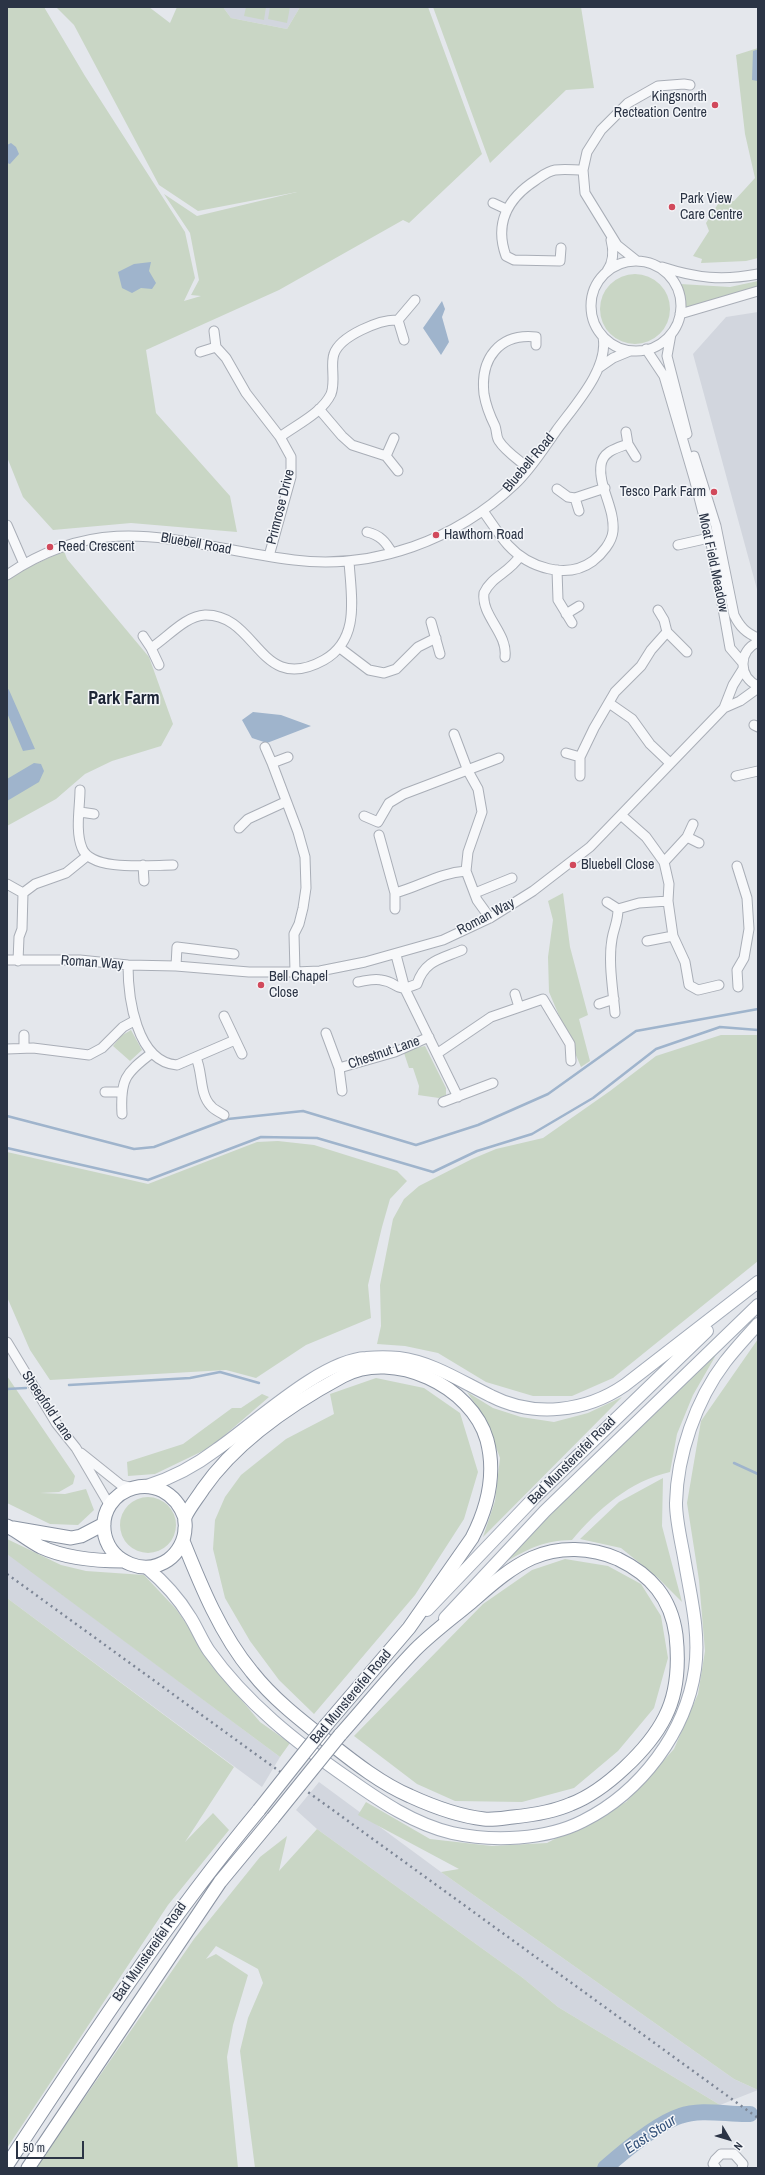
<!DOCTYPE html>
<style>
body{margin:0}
#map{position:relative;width:765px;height:2175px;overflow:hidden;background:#e4e7ec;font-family:"Archivo Narrow",sans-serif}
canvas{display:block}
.frame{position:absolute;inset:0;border:8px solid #2b3445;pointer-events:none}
.north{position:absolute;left:709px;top:2119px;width:40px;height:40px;-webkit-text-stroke:3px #f4f6f9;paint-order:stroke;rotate:128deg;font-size:11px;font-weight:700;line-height:16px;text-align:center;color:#2b3445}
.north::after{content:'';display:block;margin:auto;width:14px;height:18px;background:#2b3445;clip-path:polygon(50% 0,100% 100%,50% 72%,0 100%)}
.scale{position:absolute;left:16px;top:2141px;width:68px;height:18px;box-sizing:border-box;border:2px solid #2b3445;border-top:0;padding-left:5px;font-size:12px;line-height:14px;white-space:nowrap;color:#2b3445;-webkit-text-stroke:3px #f4f6f9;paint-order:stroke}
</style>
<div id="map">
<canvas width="765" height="2175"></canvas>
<div class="frame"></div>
<div class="north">N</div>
<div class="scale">50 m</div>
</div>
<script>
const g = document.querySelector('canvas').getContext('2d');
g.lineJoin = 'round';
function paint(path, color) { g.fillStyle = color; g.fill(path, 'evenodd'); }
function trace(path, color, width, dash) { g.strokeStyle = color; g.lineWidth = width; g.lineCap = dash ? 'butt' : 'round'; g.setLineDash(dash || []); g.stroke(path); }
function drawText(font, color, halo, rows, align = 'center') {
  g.font = font + ' "Archivo Narrow",sans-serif'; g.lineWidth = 3; g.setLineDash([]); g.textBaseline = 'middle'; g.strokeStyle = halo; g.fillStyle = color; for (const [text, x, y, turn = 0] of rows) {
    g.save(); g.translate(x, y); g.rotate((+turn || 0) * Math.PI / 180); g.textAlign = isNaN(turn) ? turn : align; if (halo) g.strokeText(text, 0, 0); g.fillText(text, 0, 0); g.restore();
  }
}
const built = new Path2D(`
 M223,7H300L287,29L231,18Z
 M758,312V593L693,354L726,317Z
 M7,1553L280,1757L262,1787L7,1598Z
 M319,1782L441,1872L734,2079L758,2090L720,2105L558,2007L523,1978L317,1829L296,1810Z`);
const green = new Path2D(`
 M7,7H44L85,76L185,232L195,278L184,301L201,296L191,295L199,280L190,233L164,194L197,216L297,192L198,211L159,185L74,25L56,7H149L170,23L177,7H223L231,18L287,29L300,7H428L482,154L409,223L403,220L279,290L146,350L156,413L230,496L237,532L131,523L53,530L23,497L7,457Z
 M246,7H266L264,20L244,16Z
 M270,7H290L287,23L268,19Z
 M433,7H581L594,88L566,90L490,163Z
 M758,48V258L746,261L701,263L702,259L693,256L709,231L706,223L718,204L734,201L755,178L745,134L736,55Z
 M600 309a35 35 0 1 1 70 0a35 35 0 1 1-70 0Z
 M758,281V287L686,308L680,284L730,287Z
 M64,551L67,559L149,657L173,724L161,746L112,761L85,774L56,799L7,826V580L20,571Z
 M563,893L570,947L588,1015L579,1019L590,1061L581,1067L549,992L548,957L553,920L548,901Z
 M131,1030L142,1050L130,1061L113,1046L121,1036Z
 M721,1035H758V1261L613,1378L572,1396H533L486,1382L438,1353L405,1346L377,1344L381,1326L380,1285L393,1219L404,1199L419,1186L472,1159L496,1149L543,1138L610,1091L656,1056Z
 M425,1046L446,1088V1095L439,1098L418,1095L419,1086L413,1068H409L404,1053L415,1048Z
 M278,1141L314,1145L397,1171L407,1181L390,1199L382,1227L368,1285L371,1318L306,1345L256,1378L226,1370L50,1380L30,1350L7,1297V1152L148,1184L257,1142Z
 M758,1339V2090L734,2079L441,1872L459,1869L358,1815L366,1802L430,1839L492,1846L547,1843L626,1802L674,1749L698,1694L705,1651L699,1580L687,1503L701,1421Z
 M720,1348L693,1395L677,1434L670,1472C630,1481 598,1509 572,1540C543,1541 532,1547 507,1561L586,1475Z
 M7,1376L75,1476L73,1484L59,1492L40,1493L65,1494L86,1489L94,1510L78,1525L50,1524L7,1503Z
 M376,1378L424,1388L460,1413L478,1472L464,1519L415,1595L314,1714L279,1680L250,1641L225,1598L213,1549L215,1520L225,1497L241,1475L286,1439L334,1414L330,1394Z
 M467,1392L493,1408L521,1417L554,1422L588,1413L622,1397L483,1537L495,1501L500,1458L486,1420Z
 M262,1394L269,1397L211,1447L155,1474L128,1476L127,1462L183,1444L232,1408H241Z
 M663,1478L662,1526L682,1602L657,1577L621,1548L580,1539L619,1502Z
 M120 1525a28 28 0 1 1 56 0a28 28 0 1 1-56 0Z
 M7,1539L61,1565L86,1571L144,1575L176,1609L229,1685L260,1722L290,1743L280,1757L7,1554Z
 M565,1559L608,1566L641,1584L661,1616L668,1658L654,1708L618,1751L574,1788L522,1802L455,1801L417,1784L354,1736L483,1604L532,1570Z
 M7,1598L234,1767L185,1842L213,1813L229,1830L168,1905L7,2148Z
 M317,1829L523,1978L558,2007L720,2105L661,2118L598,2168H255L240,2051L248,2018L263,1983L258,1969L216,1946L206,1959L216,1954L248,1975L233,2025L227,2057L238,2168H36L194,1939L260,1857L287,1836L279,1871Z`);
const water = new Path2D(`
 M756,50H758V81L752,80L753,51Z
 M11,143L16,147L19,154L10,164L7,163V145Z
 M151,262L149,271L156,283L152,289L141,288L132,293L122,288L118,272L134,264Z
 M442,301L445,309L442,317L449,342L441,355L423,328Z
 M7,688L9,690L35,749L23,751L7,713Z
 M253,712L281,715L311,726L267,743L252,738L242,720Z
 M34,763L41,764L44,771L39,782L7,801V779Z`);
const stream = new Path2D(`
 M7,1116L134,1149L154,1147L228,1119L303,1111L416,1145L478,1125L548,1094L636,1031L758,1009
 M7,1148L148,1180L261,1137L317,1138L433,1172L477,1151L532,1134L593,1098L656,1049L720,1027L758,1030
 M69,1385L190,1378L220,1372L259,1383
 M7,1389L26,1388
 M734,1463L758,1474`);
const river = new Path2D(`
 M605,2168C623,2152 658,2123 680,2116C702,2108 728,2115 750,2114`);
const minor = new Path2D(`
 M493,203L506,209
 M561,248L560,261L514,260L506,256C494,223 508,198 536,180C542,176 548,171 555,170C564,169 574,170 583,170
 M637,261L617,245L585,193L583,170L587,152L601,130L628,103L658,86L684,84L690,85
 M591 306a45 45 0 1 1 90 0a45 45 0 1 1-90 0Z
 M662,267C696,278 722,281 758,274
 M607,271C614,261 614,251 611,240
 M680,314L758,291
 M214,331L216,347L226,358L246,393L280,437L291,457V477L269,556
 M671,334L667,356L687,434
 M404,340L398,320L415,300
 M646,349L664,376L694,478L713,552L730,648L742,662
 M200,352L216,347
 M600,367L613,358L630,351
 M319,409L342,436L352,445L386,456L398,471
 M626,432L628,444L636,457
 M280,437C296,425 322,413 331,394C336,381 330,365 334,354C340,336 380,319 398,320
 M386,456L394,438
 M694,456L716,526L734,615C740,627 746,633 758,638
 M528,468C519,460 505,451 499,441C496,437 497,431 495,426C490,416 486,406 484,394C480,359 499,333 536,337V345
 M557,489L568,497L575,498L605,488
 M575,498L579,511
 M483,511C491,522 499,535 508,545C529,568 567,580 593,561C602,554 612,542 613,531C615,508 598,486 601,465C603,451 617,448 628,444
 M7,525L24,564
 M367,532C380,535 386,542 392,553
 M678,545L709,538
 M557,570L558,600L572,623
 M7,575C110,506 185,547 294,560C375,570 456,540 515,484C531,469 544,448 556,431C574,406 609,369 603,337
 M658,610L664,620L667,632L687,652
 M566,614L579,606
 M431,622L440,654
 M143,636L151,648L159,665
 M758,642C738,651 738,677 758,686
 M151,648C168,637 185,616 205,615C258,614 259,696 324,660C361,639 351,596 349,561
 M340,648L369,670L384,673L396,669L418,647L436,638
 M505,657C508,633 481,616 484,593C492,576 509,573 520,556
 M609,703L632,719L650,744L670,763
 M724,708L733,685L743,669
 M754,725L758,727
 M454,734L468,771L478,789L482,812L468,852L466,871L477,900L490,918
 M265,747L272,763L288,757
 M566,753L580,757
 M272,763L298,832L305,857L306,888L303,908L299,924L294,934L295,972
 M580,776V757L594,728L615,692L641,666L651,650L667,632
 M736,776L758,771
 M80,790C80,807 75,831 82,848C91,872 151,865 173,865
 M80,812L94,814
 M621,815L646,837L664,862L669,884L668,901L673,936L685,962L689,985L698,990L719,985
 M364,816L378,822L389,803L404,794L499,758
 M239,828L248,819L285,802
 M379,835L395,893V909
 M687,837L699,843
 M664,862L687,837L693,824
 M143,865L144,881
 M737,866L747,898L749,929L744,958L737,970L738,987
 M7,884L23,893
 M395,893C421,886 439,873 466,871
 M475,893L512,878
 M607,902L618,909L639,903L668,901
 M647,941L673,936
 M396,955L405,989L458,1097
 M7,960H80L128,965L176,966L249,972H295L320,971L365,962L443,940L490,918L533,891L590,847L724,708L740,701L758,688
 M18,961L19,937L22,929L23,893L35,884L66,873L87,856
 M128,965C128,997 136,1062 177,1065L235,1040
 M176,966L177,947L234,954
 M358,982C365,981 374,978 381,980C400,982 393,994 417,984C425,960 441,959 462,950
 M515,994L519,1007
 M599,1004L614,999
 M615,1013C613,989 608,962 612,939C614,927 618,922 618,909
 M224,1016L242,1054
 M326,1033L339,1068L342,1091
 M24,1048V1035
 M7,1049L33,1048L89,1055L102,1048L123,1027L134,1021
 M438,1053L491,1017L543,999L570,1044L571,1061
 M196,1058C203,1072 199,1094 211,1106C214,1110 220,1112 224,1115
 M339,1068L395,1052L429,1037
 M105,1092H121
 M443,1102L493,1083
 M122,1114C120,1080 125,1073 152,1053
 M7,1342L56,1423L76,1448L110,1506
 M81,1453L121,1485L134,1488
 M716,2168L713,2164L715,2160L721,2154H734L743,2164L742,2168`);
const major = new Path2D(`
 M147,1486C172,1478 195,1466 216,1450C253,1425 321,1360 366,1358C377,1357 389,1357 399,1358C432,1362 462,1382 491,1396C534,1418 586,1412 625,1385L758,1282
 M146,1567C164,1582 178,1597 190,1617C197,1628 202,1641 209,1651C246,1703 297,1743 349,1779C380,1801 414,1824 452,1833C493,1842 546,1840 583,1821C641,1792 686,1732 695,1669C700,1634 691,1598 685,1563C682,1544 676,1522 676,1503C677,1455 696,1400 725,1362C735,1349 747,1336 758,1324
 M427,1610L535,1497L707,1331
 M445,1618L545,1511L758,1305`);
const highway = new Path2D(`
 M185,1518C165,1463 94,1487 105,1536C112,1563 145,1576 168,1560C178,1553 185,1540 185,1528C186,1525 184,1520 185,1517C189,1508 198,1497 203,1489C237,1440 291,1404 343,1376C393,1349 472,1386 487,1440C496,1474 487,1509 472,1538L409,1628L327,1724
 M7,1526C19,1532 29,1541 41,1547C65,1558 97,1561 123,1561
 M13,1528L71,1538L81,1536L104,1524
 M183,1541C201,1586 221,1635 252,1672C274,1700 303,1722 331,1744C355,1763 382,1784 410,1796C434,1807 458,1816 484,1819C493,1820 504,1818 513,1817C533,1815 553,1812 571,1804C605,1791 649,1749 665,1717C678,1692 679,1663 676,1635C671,1598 651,1575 618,1559C591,1547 559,1546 532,1558C508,1569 489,1587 469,1604C451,1619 432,1633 415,1650C389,1677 365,1707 340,1735
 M7,2165C87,2043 166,1922 259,1810
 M28,2168L220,1882L273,1818`);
const rail = new Path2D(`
 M7,1574L758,2118`);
const highwayBridge = new Path2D(`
 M259,1810L327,1724
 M273,1818L340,1735`);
const markers = [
 [715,105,4,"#d1495b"],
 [672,207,4,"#d1495b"],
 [714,492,4,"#d1495b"],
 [436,535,4,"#d1495b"],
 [50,547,4,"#d1495b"],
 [573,865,4,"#d1495b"],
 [261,985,4,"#d1495b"]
];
const poiNames = [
 ["Kingsnorth",707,97,"right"],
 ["Recteation Centre",707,113,"right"],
 ["Park View",680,199],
 ["Care Centre",680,215],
 ["Tesco Park Farm",706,492,"right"],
 ["Hawthorn Road",444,535],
 ["Reed Crescent",58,547],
 ["Bluebell Close",581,865],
 ["Bell Chapel",269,977],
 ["Close",269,993]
];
const streetNames = [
 ["Bluebell Road",529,463,-50],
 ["Primrose Drive",281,507,-76],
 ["Bluebell Road",196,544,10],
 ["Moat Field Meadow",713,563,78],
 ["Roman Way",486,917,-28],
 ["Roman Way",92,963,4],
 ["Chestnut Lane",384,1053,-19],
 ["Sheepfold Lane",47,1406,56],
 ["Bad Munstereifel Road",572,1461,-45],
 ["Bad Munstereifel Road",351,1697,-50],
 ["Bad Munstereifel Road",150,1952,-55]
];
const waterNames = [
 ["East Stour",651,2135,-33]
];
const districtNames = [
 ["Park Farm",124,699]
];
paint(built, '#d2d6de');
paint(green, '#c9d6c5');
paint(water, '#9fb4cc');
trace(stream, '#9fb4cc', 2.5);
trace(river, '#9fb4cc', 16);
trace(minor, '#a9aeb7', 11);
trace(major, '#a3abb8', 14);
trace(highway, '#8b94a3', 15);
trace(minor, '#f7f8fa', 9);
trace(major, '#fff', 12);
trace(highway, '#fff', 13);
trace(rail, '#7d8696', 2.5, [2, 4]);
trace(highwayBridge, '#8b94a3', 15, []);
trace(highwayBridge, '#fff', 13);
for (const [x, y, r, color] of markers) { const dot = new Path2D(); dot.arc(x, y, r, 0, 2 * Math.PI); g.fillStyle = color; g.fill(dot); trace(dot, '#f4f6f9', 1.5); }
drawText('14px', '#2b3445', '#f4f6f9', poiNames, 'left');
drawText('14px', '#2b3445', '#f4f6f9', streetNames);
drawText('italic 15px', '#34527a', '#f4f6f9', waterNames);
drawText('bold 18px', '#1d2536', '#f4f6f9', districtNames);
</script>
